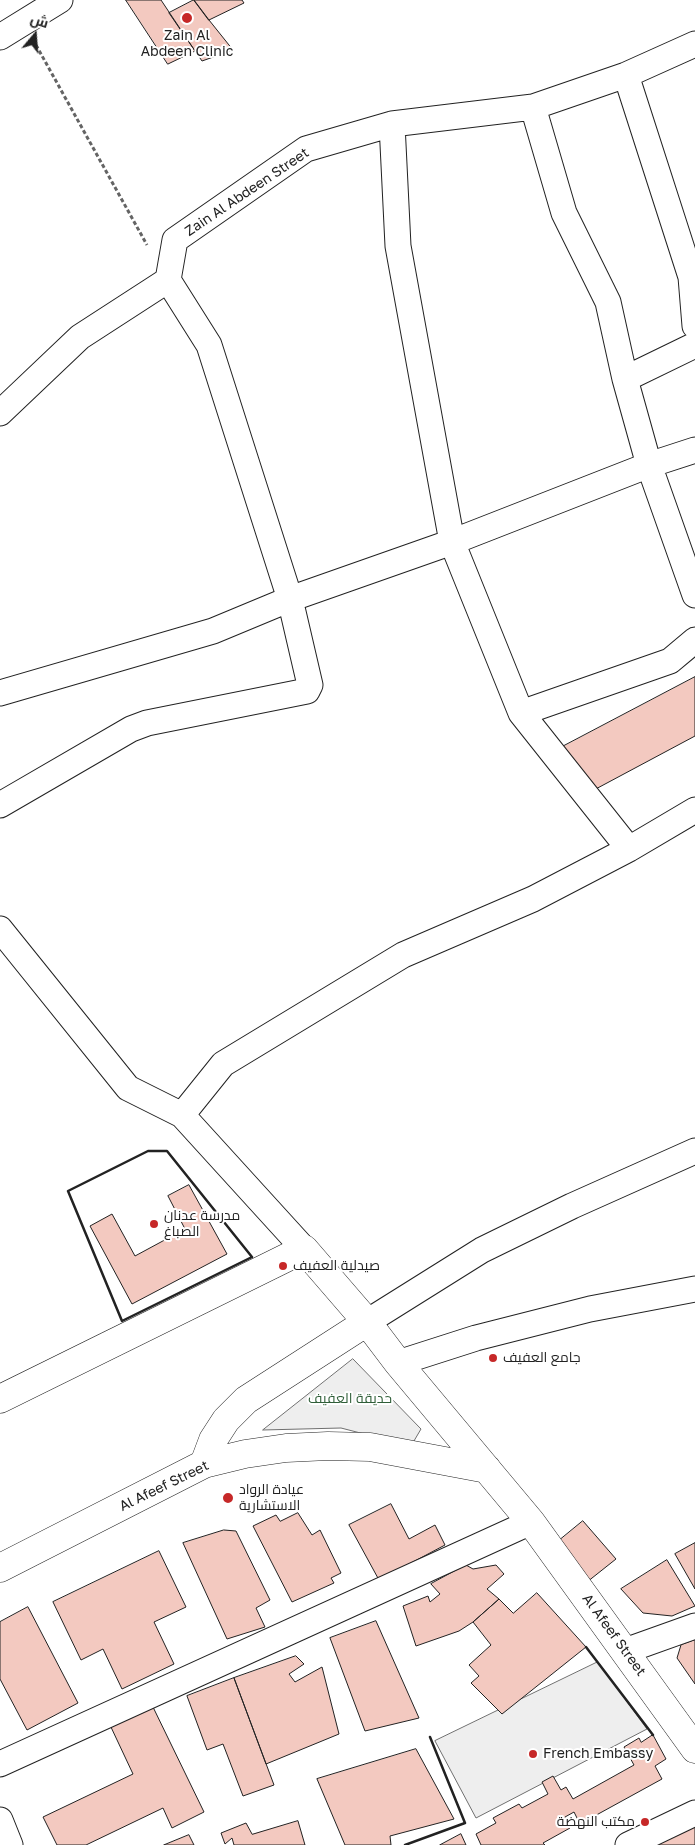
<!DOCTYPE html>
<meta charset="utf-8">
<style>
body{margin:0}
#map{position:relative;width:695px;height:1845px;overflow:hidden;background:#fff;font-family:"Golos Text",Cairo,sans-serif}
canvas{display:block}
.north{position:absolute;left:10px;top:10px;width:50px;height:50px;-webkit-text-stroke:4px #fff;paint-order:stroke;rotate:18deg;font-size:14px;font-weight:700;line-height:20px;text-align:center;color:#222}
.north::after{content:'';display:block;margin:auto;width:18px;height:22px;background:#222;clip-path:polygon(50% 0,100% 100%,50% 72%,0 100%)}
</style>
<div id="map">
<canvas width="695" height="1845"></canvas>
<div class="north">ش</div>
</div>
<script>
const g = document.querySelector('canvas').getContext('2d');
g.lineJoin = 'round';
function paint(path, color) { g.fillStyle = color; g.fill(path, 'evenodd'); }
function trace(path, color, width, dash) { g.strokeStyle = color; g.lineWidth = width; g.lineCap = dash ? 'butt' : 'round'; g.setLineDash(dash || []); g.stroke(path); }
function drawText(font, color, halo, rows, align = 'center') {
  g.font = font + ' "Golos Text",Cairo,sans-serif'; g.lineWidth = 4; g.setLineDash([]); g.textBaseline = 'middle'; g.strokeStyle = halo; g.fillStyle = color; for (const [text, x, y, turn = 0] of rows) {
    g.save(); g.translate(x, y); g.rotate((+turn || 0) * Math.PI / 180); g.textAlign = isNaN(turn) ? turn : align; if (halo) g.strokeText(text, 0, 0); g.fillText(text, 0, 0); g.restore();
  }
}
const green = new Path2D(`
 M353,1359L421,1429L411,1446L341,1428L263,1430Z
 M598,1662L647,1729L476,1818L435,1741Z`);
const building = new Path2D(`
 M126,0H161L195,51L168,64Z
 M194,0H242L244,3L209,20Z
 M194,0L209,20L233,50L202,61L169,13Z
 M695,677V736L592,791L562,747Z
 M189,1185L227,1254L132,1304L90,1226L112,1214L135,1256L185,1229L168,1196Z
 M391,1504L409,1539L435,1525L445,1545L379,1580L349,1525Z
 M298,1513L312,1535L320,1530L341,1573L331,1578L334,1583L292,1602L253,1526L276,1515L280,1521Z
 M583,1521L616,1559L587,1582L555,1544Z
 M224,1530L236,1531L270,1600L256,1608L265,1627L227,1639L183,1543Z
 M695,1543V1589L675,1554Z
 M159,1551L186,1607L154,1622L174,1664L122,1689L103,1649L81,1660L53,1602Z
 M667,1560L695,1606L672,1616L643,1613L621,1589Z
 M466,1565L473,1569L496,1565L504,1574L487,1589L499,1599L473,1622L459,1631L416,1646L403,1606L428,1596L430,1602L440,1594L431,1584Z
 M537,1593L586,1647L502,1714L471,1683L479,1676L469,1665L491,1645L473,1622L499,1599L513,1613Z
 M28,1607L78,1703L27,1730L0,1679V1622Z
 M376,1621L419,1718L365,1731L330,1638Z
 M695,1640V1684L677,1658L681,1645Z
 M296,1656L304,1664L289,1674L295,1682L322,1667L339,1734L266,1764L234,1678Z
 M234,1678L274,1785L243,1796L223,1744L207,1750L187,1696Z
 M152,1705L204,1812L172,1828L163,1808L86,1845H57L43,1817L133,1774L110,1725Z
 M653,1735L666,1759L655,1766L662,1779L580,1824L574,1812L565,1817L570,1828L543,1843L545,1845H481L476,1834L496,1823L493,1818L519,1804L522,1808L548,1794L542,1782L553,1776L561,1790L566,1787L573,1799L634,1765L624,1747L639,1738L641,1742Z
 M416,1749L454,1819L390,1836L391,1845H345L317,1779Z
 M695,1818V1845H644Z
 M298,1821L305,1845H234L232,1838L225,1844L221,1833L246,1823L252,1834Z
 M461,1834L466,1845H440Z
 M189,1835L194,1845H164Z`);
const path = new Path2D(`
 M36,45L147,245`);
const minor = new Path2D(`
 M0,37L60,0
 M626,75L691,277L695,326
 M533,107L564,213L608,302L625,379
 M392,124L398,246L452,542L521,713L629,849
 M695,345L625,379L649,465L695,595
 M0,413L80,337L168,280L175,240L306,149L392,124L533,107L626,75L695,44
 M0,693L213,631L290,599L452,542L649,465L695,450
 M521,713L670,661L695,640
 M0,805L131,729L147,723L307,691L310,685L290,599L209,345L168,280
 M0,929L128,1088L182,1115L304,1249
 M182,1115L223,1064L403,955L533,899L629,849L695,810
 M367,1322L482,1250L572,1206L695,1151
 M398,1363L476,1338L590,1309L695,1289
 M625,1651L695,1626
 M0,1764L531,1522
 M0,1820L10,1845
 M628,1845L695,1813`);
const secondary = new Path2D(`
 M0,1399L304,1249L367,1322L398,1363L531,1522L695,1749
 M204,1464L213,1440L226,1420L246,1400L367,1322
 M0,1568L204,1464L245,1454L286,1448L328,1446L370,1447L487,1469`);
const wall = new Path2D(`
 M148,1151H167L252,1257L122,1321L68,1191Z
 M586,1647L653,1735
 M405,1845L465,1823L430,1737`);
const markers = [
 [187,18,6,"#c62828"],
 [154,1224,5,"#c62828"],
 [283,1266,5,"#c62828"],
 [493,1358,5,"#c62828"],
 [228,1498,6,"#c62828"],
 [533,1754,5,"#c62828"],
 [645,1822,5,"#c62828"]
];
const poiNames = [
 ["Zain Al",187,36,"center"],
 ["Abdeen Clinic",187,52,"center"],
 ["مدرسة عدنان",164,1216],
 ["الصباغ",164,1232],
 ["صيدلية العفيف",293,1266],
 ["جامع العفيف",503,1358],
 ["عيادة الرواد",239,1490],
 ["الاستشارية",239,1506],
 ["French Embassy",543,1754],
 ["مكتب النهضة",635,1822,"right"]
];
const streetNames = [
 ["Zain Al Abdeen Street",247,192,-34],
 ["Al Afeef Street",164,1486,-26],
 ["Al Afeef Street",614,1635,54]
];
const parkNames = [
 ["حديقة العفيف",350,1399]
];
paint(green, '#eee');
trace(green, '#6f6f6f', 1);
paint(building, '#f3c9c0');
trace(building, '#222', 1);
trace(minor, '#222', 27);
trace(secondary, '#222', 29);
trace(path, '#646464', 3, [4, 2.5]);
trace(minor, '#fff', 25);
trace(secondary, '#fff', 28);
trace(wall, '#222', 2.5);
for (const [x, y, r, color] of markers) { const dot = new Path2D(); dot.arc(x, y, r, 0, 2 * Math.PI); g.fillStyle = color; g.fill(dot); trace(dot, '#fff', 2); }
drawText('14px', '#222', '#fff', poiNames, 'left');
drawText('14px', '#222', '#fff', streetNames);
drawText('14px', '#2f5e38', '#fff', parkNames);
</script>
